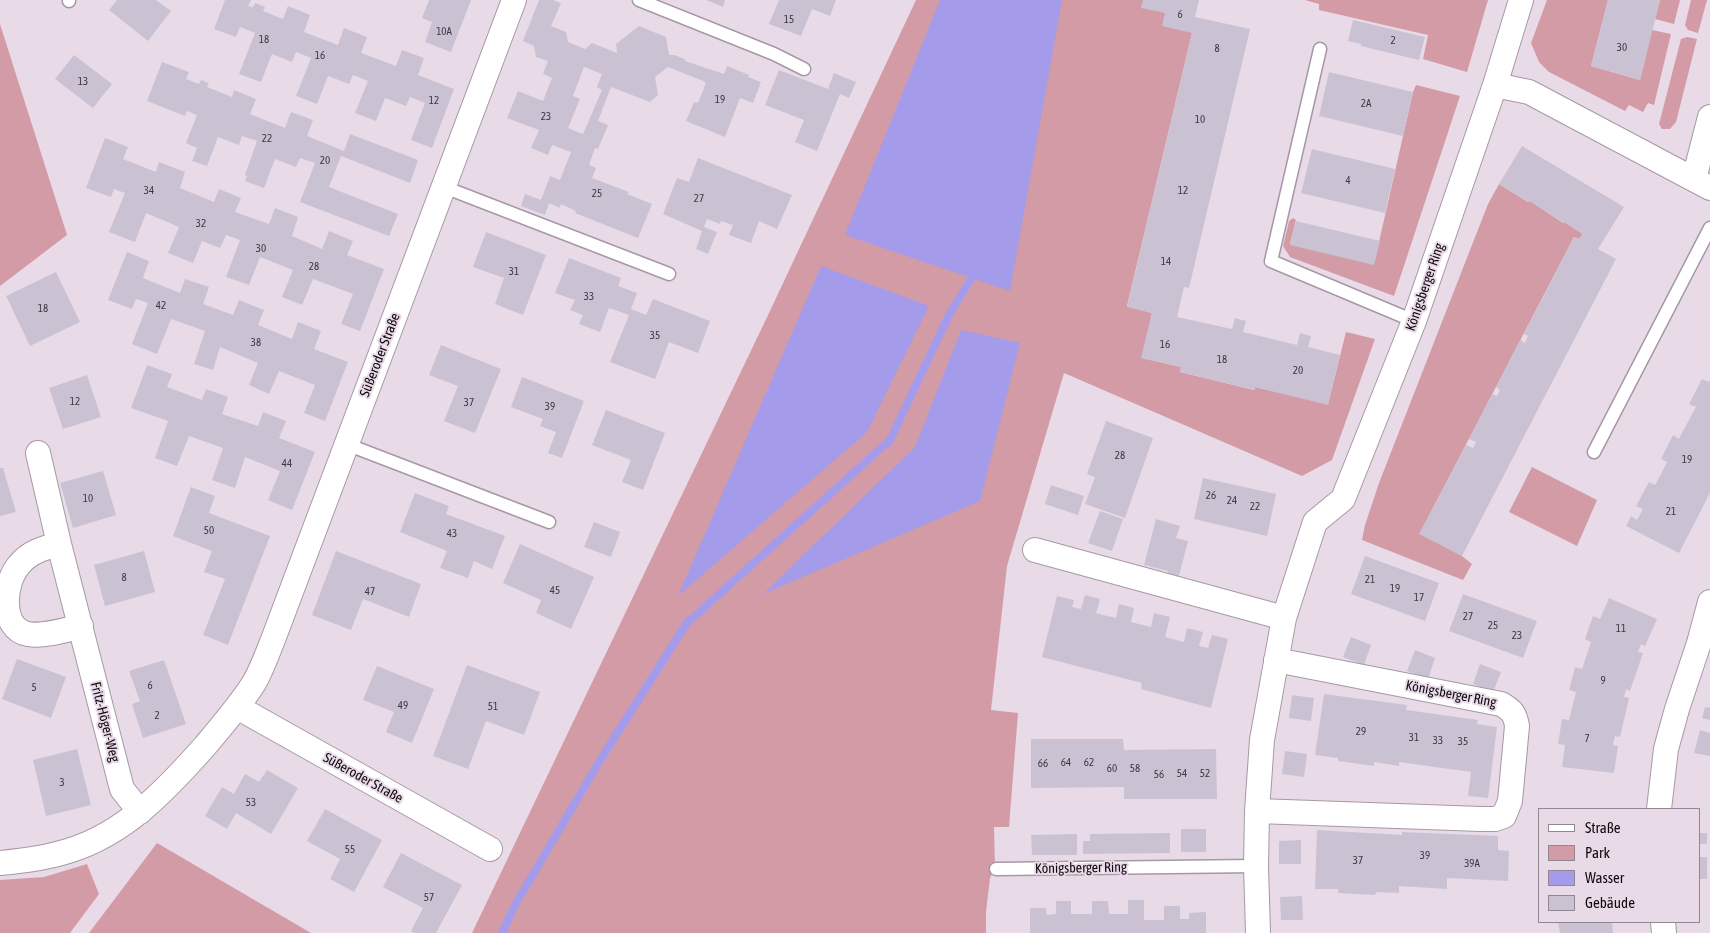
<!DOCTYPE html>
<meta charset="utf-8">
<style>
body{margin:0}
#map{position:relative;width:1710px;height:933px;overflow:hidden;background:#e9dae8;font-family:"Asap Condensed",sans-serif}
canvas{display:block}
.legend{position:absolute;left:1538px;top:808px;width:162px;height:115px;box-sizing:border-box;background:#e9dae8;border:1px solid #928791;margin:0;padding:6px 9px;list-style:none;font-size:15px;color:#0f0a0f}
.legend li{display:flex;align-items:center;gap:10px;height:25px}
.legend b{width:25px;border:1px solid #928791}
</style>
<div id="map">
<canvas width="1710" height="933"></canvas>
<ul class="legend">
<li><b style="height:6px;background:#fff"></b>Straße</li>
<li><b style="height:14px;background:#d39ba5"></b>Park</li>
<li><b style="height:14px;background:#a49beb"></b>Wasser</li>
<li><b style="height:14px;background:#cac2d3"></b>Gebäude</li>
</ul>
</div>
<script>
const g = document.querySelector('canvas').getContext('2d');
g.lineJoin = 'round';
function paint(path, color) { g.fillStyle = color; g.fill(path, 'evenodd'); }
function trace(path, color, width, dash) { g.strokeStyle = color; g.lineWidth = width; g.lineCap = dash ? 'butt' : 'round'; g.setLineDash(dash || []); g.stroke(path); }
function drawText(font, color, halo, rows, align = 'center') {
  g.font = font + ' "Asap Condensed",sans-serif'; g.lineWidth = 4; g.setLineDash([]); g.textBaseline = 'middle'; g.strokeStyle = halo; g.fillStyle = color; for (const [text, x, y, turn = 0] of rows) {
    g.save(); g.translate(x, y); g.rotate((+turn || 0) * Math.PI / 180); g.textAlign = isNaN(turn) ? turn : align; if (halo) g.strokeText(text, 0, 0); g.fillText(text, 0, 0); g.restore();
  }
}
const green = new Path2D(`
 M916,0H1143L1165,13L1192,33L1127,306L1152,313L1142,358L1181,367L1180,372L1254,390L1255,387L1328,404L1346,332L1375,339L1332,460L1302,476L1064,373L1007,566L991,710L1018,713L1009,827H994L995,868L990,878L986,912V933H472L769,313Z
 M1305,0H1488L1467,72L1423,59L1428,35L1319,10V4Z
 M1547,0H1608L1591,66L1640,80L1652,30L1671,34L1654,105L1648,103L1643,112L1629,105L1625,111L1549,72L1539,62L1531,43Z
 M1660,0H1680L1674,24L1655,19Z
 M1691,0H1707L1698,33L1688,30L1685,25Z
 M0,24L67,235L0,286Z
 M1687,37L1697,39L1676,122L1670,129H1662L1659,124L1681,39Z
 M1416,85L1460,96L1394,296L1290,257L1283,246L1289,221L1293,218L1296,220L1290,244L1374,264L1413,92Z
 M1499,184L1528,202L1530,201L1563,223L1564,222L1583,234L1579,239L1574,237L1420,533L1462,556L1472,564L1463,580L1362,540L1365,525L1379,483L1488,204Z
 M1532,467L1597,500L1577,546L1509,512Z
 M157,843L311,933H89Z
 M87,864L99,894L70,933H0V880L44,877Z`);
const water = new Path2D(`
 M940,0H1062L1010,291L845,235Z
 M821,266L929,306L867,432L678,596Z
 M961,330L1020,343L980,501L763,594L915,447Z`);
const stream = new Path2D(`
 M502,933L515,905L599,762L686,624L890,440L950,313L971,279`);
const building = new Path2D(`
 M117,0H156L171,11L148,41L109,10Z
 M225,0H251L248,6L253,7L255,3L265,7L263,11L283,19L288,6L310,15L304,32L338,45L344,28L367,37L361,53L396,66L402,50L424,58L418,75L454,89L432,148L411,140L425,103L410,97L406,106L385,98L376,121L355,113L368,81L353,75L349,84L328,76L317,104L296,96L311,58L296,52L292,62L272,54L261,82L239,74L255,33L240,27L236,37L214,29Z
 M429,0H471L451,52L425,42L432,22L422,18Z
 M539,0H553L561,3L551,26L566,32L568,42L585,49L592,43L617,53L616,44L639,26L666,37L669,55H674L685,59V61L724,74L727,66L749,75L748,77L761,82L753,103L740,98L725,137L686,121L694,102L698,103L706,83L703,81L668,67L655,77L658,95L650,102L611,87L598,121L608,125L598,149L595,148L591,159L589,165L596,168L592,178L629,192L627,194L652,204L638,238L575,213L576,211L561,204L560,208L549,203L545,215L521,206L525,194L541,200L550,176L560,180L571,152L552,145L548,155L531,148L539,130L507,118L518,91L543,101L552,78L543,74L548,61L536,57L534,46L523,41ZM584,67L602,74L597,87L602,90L583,134L568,128L580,99L573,96Z
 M706,0H725L723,7Z
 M779,0H836L830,16L812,9L801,36L769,24Z
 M1143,0H1199L1195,17L1250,29L1189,288L1184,287L1177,317L1232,329L1235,318L1246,321L1243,332L1297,345L1300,333L1311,336L1308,347L1340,355L1328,405L1255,387V390L1180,372L1181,367L1141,358L1152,313L1127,307L1192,33L1162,26L1165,13L1141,8Z
 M1608,0H1660L1640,80L1591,66Z
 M1353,20L1425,37L1419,60L1361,46V44L1348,41Z
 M74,55L112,84L93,108L55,79Z
 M162,62L189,72L186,79L199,84L201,80L209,83L207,87L232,97L234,90L256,99L250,114L285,128L291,112L313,120L307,136L344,151L350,134L418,160L410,183L341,156L329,187L398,214L389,236L300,202L315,163L300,158L296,167L275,159L264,188L245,181L247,176L245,175L257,141L242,136L239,145L218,137L207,166L192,161L197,148L186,143L197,115L187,111L185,116L147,101Z
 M779,70L828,89L834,73L856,82L849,98L840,94L817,151L795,142L804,120L765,105Z
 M1329,72L1413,92L1403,136L1319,116Z
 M105,138L128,147L123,159L156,172L159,162L185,172L180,188L214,202L219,189L241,198L235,212L269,224L275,208L298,217L292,236L322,249L329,231L353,241L347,255L384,269L360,331L341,324L353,294L313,279L302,305L282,297L293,270L260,257L249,285L226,277L240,240L226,235L220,248L202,241L193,263L168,253L179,227L146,213L135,242L109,232L125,193L114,189L111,197L86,188Z
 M1522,146L1624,207L1598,249L1616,259L1462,556L1419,534L1466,445L1473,448L1476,442L1469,439L1492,394L1497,396L1500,390L1496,387L1520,340L1525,343L1528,336L1524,334L1574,237L1579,239L1583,234L1564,222L1563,223L1530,201L1529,202L1499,184Z
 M1312,149L1395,169L1385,213L1301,193Z
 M698,158L792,195L777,229L759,221L751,243L729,235L733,225L721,221L720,224L707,219L704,227L717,232L708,254L696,249L702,231L663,214L677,178L689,182Z
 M1296,221L1380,241L1374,265L1290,245Z
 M486,232L546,255L523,315L495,304L504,278L473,267Z
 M127,252L149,261L143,278L180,293L185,279L209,287L203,304L233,315L239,300L264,310L258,325L292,339L298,322L321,331L314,349L348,362L325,421L304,413L315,385L279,371L269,394L249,385L258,363L220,347L213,370L194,364L205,331L171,319L157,354L132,344L148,303L136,299L132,309L108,300Z
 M569,258L621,278L618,286L637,293L631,309L646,315L653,299L710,321L698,353L669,342L655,379L610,362L629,315L609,308L600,332L579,324L583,315L570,310L575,300L555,293Z
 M56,272L80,322L30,346L6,296Z
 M441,345L501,369L475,433L444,421L458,386L429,375Z
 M147,365L172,374L167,387L202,400L206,389L228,397L222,414L258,426L263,412L286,421L279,438L315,452L292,510L268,500L280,471L245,457L235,488L212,480L223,448L189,436L177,466L155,458L168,421L131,408Z
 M87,375L101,417L63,429L49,388Z
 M522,377L584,401L562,458L548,453L556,432L540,426L543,419L511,407Z
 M1702,379L1709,382L1710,379V493L1679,553L1626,526L1631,516L1637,520L1643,509L1636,506L1649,482L1655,485L1661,474L1667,462L1661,459L1673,435L1679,439L1683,431L1696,407L1689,404Z
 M606,410L665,433L643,490L622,482L631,460L592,445Z
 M1106,421L1153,438L1125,518L1085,504L1095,477L1087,474Z
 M0,468H3L16,512L0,516Z
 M103,471L116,515L73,528L60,483Z
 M1203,478L1276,494L1267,536L1194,519Z
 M1051,485L1084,496L1078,515L1045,504Z
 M191,487L215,496L209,513L270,536L228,645L203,635L225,579L204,572L212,551L173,536Z
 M415,493L449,506L446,514L505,536L492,569L474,561L468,578L440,568L447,551L400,532Z
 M1100,511L1123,519L1112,551L1088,543Z
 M1156,519L1180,526L1176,538L1188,541L1179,576L1167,574L1168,571L1144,565Z
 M594,522L620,532L611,557L584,547Z
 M520,544L594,577L571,629L536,613L541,600L503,583Z
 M144,551L155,592L105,606L94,565Z
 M336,551L421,584L409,617L363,599L351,630L312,615Z
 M1365,556L1439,583L1425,621L1351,594Z
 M1463,594L1537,621L1523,658L1449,631Z
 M1085,595L1100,599L1096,613L1103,615L1116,618L1119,604L1134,608L1131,622L1151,627L1154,613L1170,617L1165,637L1184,642L1187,628L1203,632L1199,646L1208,648L1212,635L1228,639L1211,708L1141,689L1142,683L1042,657L1057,596L1074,600L1072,607L1081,609Z
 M1609,598L1657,619L1645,646L1641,644L1638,652L1643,653L1630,691L1626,689L1624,697L1629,698L1620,737L1615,736L1613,745L1618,746L1614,773L1562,767L1565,745L1558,744L1562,719L1569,720L1576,692L1569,690L1575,667L1582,669L1591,642L1585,639L1593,616L1600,619Z
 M1351,637L1371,645L1364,665L1343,657Z
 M1415,650L1435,658L1428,679L1407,671Z
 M17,659L66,677L51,718L2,699Z
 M164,660L186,724L143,738L132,704L140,701L129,671Z
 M1480,664L1501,672L1493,692L1473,684Z
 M467,665L540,692L524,735L486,721L468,769L433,756Z
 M377,666L434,689L412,743L386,732L394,712L363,700Z
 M1324,694L1407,705L1406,710L1478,720L1477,724L1497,727L1488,798L1468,796L1471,772L1399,762V766L1374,762V766L1338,761V758L1315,755Z
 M1292,695L1314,698L1311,721L1289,718Z
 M1705,707L1710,708V720L1702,718Z
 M1700,730L1710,733V756L1694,753Z
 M1031,739H1123L1124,750L1216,749L1217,799H1124V787L1031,788Z
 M77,749L91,805L46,816L33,760Z
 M1285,751L1307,754L1304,777L1282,774Z
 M267,770L298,788L271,834L236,813L227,829L205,816L222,787L234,794L245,774L259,782Z
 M325,809L382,840L354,892L330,879L340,859L307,841Z
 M1181,829H1206V852H1181Z
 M1317,830L1402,835V832L1498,836V850L1509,851L1508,881L1447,878V889L1399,886V893L1376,892L1375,895L1338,893V889H1315Z
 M1170,833V853L1083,854V841H1090V834Z
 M1699,833H1707V844H1699Z
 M1077,834V855H1032L1031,835Z
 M1301,840V864H1279V841Z
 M401,853L462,885L436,933H415L411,931L423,908L383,887Z
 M1699,857H1707V879H1699Z
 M1302,896L1303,920H1281L1280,897Z
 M1128,900H1144V920H1164V906H1180V919H1189V913L1206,912V933H1030V908H1046L1047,915L1056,914V901H1071V914H1092V901H1108L1109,914H1128Z
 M1558,922H1612L1613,933H1560Z`);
const lane = new Path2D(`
 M639,0L774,54L804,69
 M69,1V0
 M1320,49L1271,261L1414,321
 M444,187L669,274
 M346,444L549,522
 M1594,452L1710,228
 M996,869L1256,866`);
const street = new Path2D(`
 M1495,85L1529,92L1710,188
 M1694,179L1710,117
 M38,453L59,544L122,789L140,812
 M59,544C44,548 29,552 19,565C3,583 0,629 28,634C44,637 65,630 81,626
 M1035,550L1284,618
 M237,707L490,849
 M1659,809L1666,749L1677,709L1699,643L1710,602
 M1257,811L1481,819H1495L1504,816L1510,801L1517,726C1515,714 1512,710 1501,704L1276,660
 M0,863C22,861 46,858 68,851C125,834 167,789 205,746C222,726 240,705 254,683C262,669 268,652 274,637L514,0
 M1663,922L1664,933
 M1258,933L1256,866L1257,811L1262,740L1284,618L1315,522L1343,499L1414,321L1495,85L1521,0`);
const numberNames = [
 ["6",1180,15],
 ["15",789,20],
 ["10A",444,32],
 ["18",264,40],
 ["2",1393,41],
 ["30",1622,48],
 ["8",1217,49],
 ["16",320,56],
 ["13",83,82],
 ["19",720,100],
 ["12",434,101],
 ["2A",1366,104],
 ["23",546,117],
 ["10",1200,120],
 ["22",267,139],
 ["20",325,161],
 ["4",1348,181],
 ["34",149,191],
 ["12",1183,191],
 ["25",597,194],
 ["27",699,199],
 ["32",201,224],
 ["30",261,249],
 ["14",1166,262],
 ["28",314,267],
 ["31",514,272],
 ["33",589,297],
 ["42",161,306],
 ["18",43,309],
 ["35",655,336],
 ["38",256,343],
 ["16",1165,345],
 ["18",1222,360],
 ["20",1298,371],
 ["12",75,402],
 ["37",469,403],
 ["39",550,407],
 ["28",1120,456],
 ["19",1687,460],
 ["44",287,464],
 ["26",1211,496],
 ["10",88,499],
 ["24",1232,501],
 ["22",1255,507],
 ["21",1671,512],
 ["50",209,531],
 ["43",452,534],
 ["8",124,578],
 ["21",1370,580],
 ["19",1395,589],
 ["45",555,591],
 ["47",370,592],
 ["17",1419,598],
 ["27",1468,617],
 ["25",1493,626],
 ["11",1621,629],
 ["23",1517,636],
 ["9",1603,681],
 ["6",150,686],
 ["5",34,688],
 ["49",403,706],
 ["51",493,707],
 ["2",157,716],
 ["29",1361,732],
 ["31",1414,738],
 ["7",1587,739],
 ["33",1438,741],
 ["35",1463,742],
 ["64",1066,763],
 ["62",1089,763],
 ["66",1043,764],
 ["60",1112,769],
 ["58",1135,769],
 ["54",1182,774],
 ["52",1205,774],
 ["56",1159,775],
 ["3",62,783],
 ["53",251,803],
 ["55",350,850],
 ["39",1425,856],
 ["37",1358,861],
 ["39A",1472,864],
 ["57",429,898]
];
const streetNames = [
 ["Königsberger Ring",1425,287,-71],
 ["Süßeroder Straße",380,355,-69],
 ["Königsberger Ring",1451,694,11],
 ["Fritz-Höger-Weg",105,722,76],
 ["Süßeroder Straße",363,778,29],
 ["Königsberger Ring",1081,868,-1]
];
paint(green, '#d39ba5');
paint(water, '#a49beb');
trace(stream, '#a49beb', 8);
paint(building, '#cac2d3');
trace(lane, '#a698a5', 15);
trace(street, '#a698a5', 26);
trace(lane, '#fff', 12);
trace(street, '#fff', 24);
drawText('11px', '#3e3840', null, numberNames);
drawText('14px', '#0f0a0f', '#e9dae8', streetNames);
</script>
